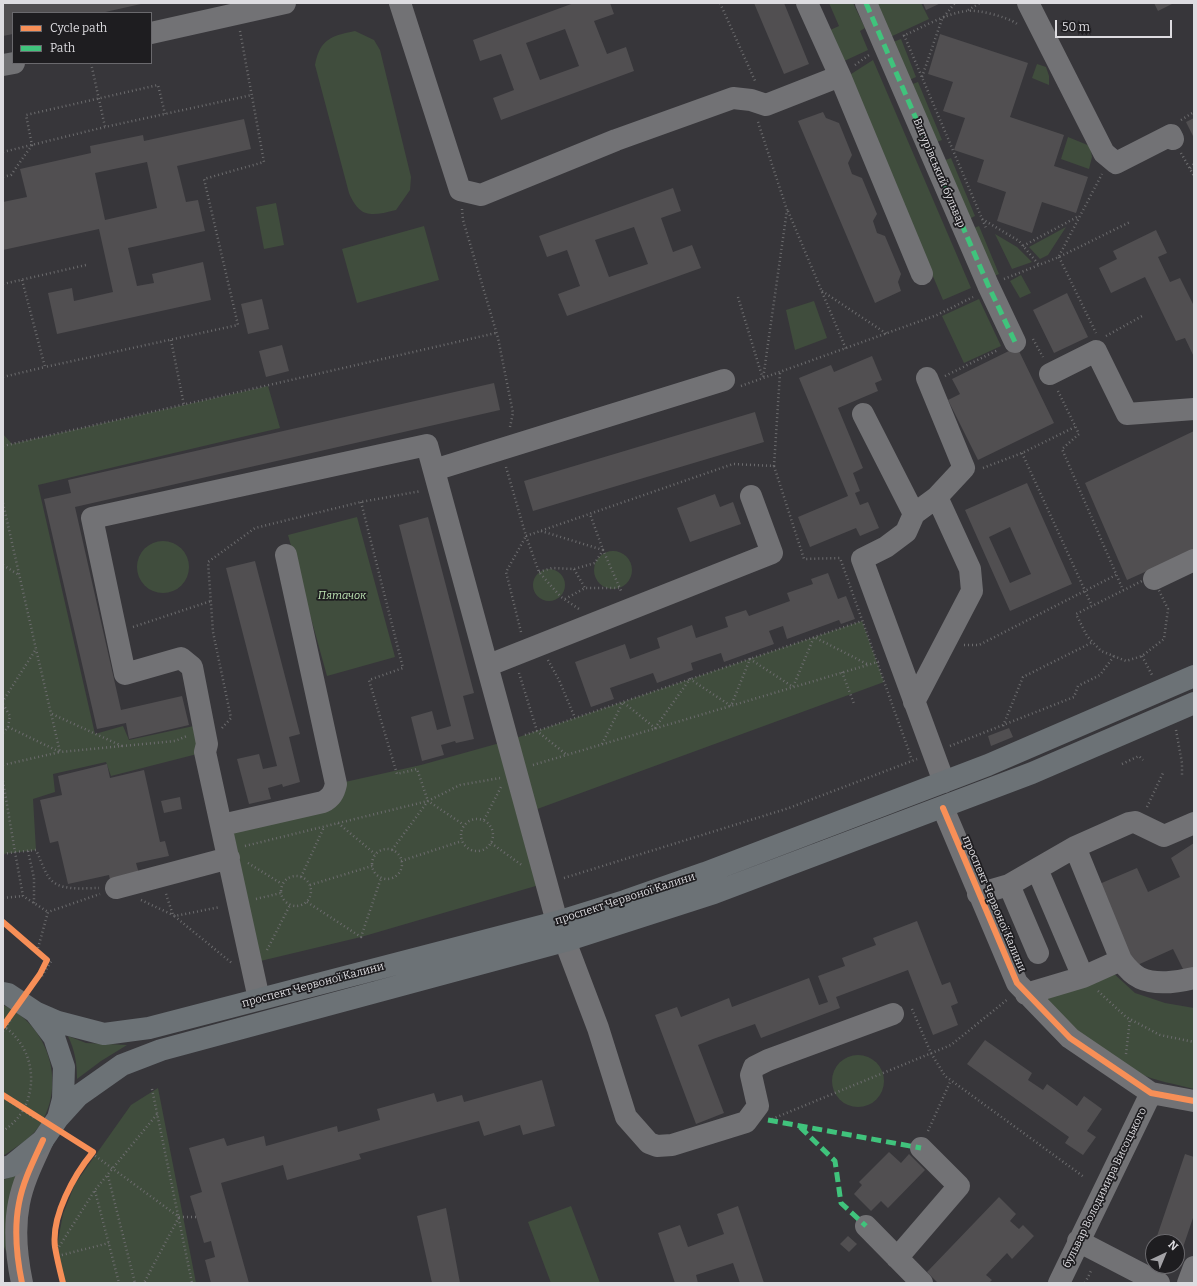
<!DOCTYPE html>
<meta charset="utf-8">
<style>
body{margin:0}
#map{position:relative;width:1197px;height:1286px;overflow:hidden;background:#37363a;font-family:Bitter,serif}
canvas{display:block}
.frame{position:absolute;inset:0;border:4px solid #dddce0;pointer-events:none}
.legend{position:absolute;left:12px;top:12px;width:140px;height:52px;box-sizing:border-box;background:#1e1d20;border:1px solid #6a696d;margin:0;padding:5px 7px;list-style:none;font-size:12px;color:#dddce0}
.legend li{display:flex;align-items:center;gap:8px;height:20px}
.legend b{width:20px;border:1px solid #6a696d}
.north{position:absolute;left:1145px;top:1234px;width:40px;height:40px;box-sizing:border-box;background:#1e1d20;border:1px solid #6a696d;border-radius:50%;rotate:44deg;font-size:11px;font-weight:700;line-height:16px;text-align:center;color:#dddce0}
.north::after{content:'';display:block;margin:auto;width:14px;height:18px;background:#a3a2a6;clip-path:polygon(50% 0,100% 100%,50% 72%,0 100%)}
.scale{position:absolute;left:1055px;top:20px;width:117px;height:18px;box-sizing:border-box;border:2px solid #dddce0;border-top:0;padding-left:5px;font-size:12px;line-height:14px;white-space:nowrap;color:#dddce0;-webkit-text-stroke:3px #1e1d20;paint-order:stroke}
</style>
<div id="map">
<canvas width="1197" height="1286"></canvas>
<div class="frame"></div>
<ul class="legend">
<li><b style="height:5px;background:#f78f57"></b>Cycle path</li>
<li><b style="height:5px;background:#40c37c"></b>Path</li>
</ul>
<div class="north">N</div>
<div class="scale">50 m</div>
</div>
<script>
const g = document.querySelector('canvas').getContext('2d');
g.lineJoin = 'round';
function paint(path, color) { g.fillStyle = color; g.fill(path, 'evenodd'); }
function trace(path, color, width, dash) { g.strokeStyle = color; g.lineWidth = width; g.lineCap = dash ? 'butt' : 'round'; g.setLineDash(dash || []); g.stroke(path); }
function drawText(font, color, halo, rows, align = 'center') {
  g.font = font + ' Bitter,serif'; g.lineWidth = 3.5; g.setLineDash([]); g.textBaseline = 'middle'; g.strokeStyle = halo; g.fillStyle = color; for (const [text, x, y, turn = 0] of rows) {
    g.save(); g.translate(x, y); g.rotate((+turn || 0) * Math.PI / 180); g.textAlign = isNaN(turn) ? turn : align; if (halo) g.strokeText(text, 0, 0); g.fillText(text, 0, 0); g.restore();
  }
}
const green = new Path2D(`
 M829,3H853L865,28L860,31L868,50L842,62L828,31L839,26Z
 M873,3H921L929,19L888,38Z
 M355,31L374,40L380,50L411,177L410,190L396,210C372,216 360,219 349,193L315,65C320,39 331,36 355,31Z
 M901,39L916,77L907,81L893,42Z
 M873,60L971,288L943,300L848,76Z
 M1037,64L1046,67L1049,76V85L1032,78Z
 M918,82L942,140L934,143L910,85Z
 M1068,137L1090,146L1092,157L1089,169L1061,159Z
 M951,158L975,216L967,220L943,161Z
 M276,203L284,245L264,249L256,207Z
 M424,226L439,280L357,303L342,249Z
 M979,226L999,274L992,277L971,229Z
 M1066,227L1048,255L1040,259L1029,247Z
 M995,234L1017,247L1032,262L1012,269Z
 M1021,275L1031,293L1020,298L1010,281Z
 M979,299L1001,346L964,363L942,316Z
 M814,301L827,338L795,350L786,310Z
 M268,386L280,428L38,485L95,734L123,726L129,740L203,724L205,752L111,776L106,762L53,774L55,792L33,799L36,850L3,854V434L12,444Z
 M357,517L395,657L327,676L288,535Z
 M137 567a26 26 0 1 1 52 0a26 26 0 1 1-52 0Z
 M594 570a19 19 0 1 1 38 0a19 19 0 1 1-38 0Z
 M533 585a16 16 0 1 1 32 0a16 16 0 1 1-32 0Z
 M862,621L884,682L529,812L546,883L361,937L252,963L222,825L323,802L336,784L421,765L507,741Z
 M1111,971L1135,993L1165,1003L1194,1008V1089C1175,1084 1156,1081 1138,1073C1101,1056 1072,1025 1042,998Z
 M3,1005C47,1024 66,1080 42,1122C33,1137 18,1146 3,1156Z
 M68,1036L86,1043L127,1045L101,1061L77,1079C77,1063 75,1051 68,1036Z
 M832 1081a26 26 0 1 1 52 0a26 26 0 1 1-52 0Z
 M158,1088L196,1283H65L57,1246L63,1214L75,1184L131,1105Z
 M22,1173L13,1265L3,1245V1180Z
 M571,1206L600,1283H551L528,1222Z`);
const building = new Path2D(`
 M3,3H141V4L101,13H13V34L3,36Z
 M574,3H610L614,14L594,21L607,54L626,47L634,71L501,120L493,98L514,90L501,54L480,61L473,40ZM565,29L579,66L540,80L526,43Z
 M754,3H784L809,64L784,74Z
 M923,3H941L926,10Z
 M1154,3H1174L1158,11Z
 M940,34L1028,63L1010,117L1064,135L1054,166L1088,177L1076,213L1042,202L1032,233L997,221L1006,192L977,182L984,160L954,150L965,118L943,111L953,82L928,74Z
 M823,112L826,118L839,123L852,155L848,163L852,174L862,178L877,214L873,221L877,233L885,236L901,274L898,282L901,291L875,303L798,121Z
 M1194,118V138L1186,122Z
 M244,119L251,149L177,166L186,202L198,200L205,231L128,248L137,286L154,283L152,274L203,262L211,300L57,334L48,293L72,288L74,301L113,292L99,229L3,250V202L27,197L20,169L91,153L90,146L143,135L144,141ZM147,162L157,208L105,220L95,173Z
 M673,188L681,211L661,218L673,252L692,245L701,268L567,316L558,294L580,286L567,250L547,257L539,236ZM634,227L648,264L609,277L595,240Z
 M1156,230L1167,253L1158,257L1170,282L1180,278L1194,306V357L1185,338L1176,341L1145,277L1111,293L1099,268L1117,259L1113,251Z
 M1067,293L1088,337L1054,353L1033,310Z
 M262,299L269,329L248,334L241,304Z
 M282,345L289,371L266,377L259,351Z
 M1017,347L1054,423L978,460L948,400L960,394L952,379Z
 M872,356L882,380L875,383L878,391L838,408L863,468L853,473L860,491L855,493L860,505L868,502L879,528L860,536L856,528L810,547L798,517L848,496L799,378L831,365L834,372Z
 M494,383L500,410L75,507L121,710L182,696L189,725L129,739L126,723L97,729L44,499L71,493L68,480Z
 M755,412L764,442L533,511L524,481Z
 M1194,431V550L1127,580L1085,483Z
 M1027,483L1072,584L1010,611L965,510ZM1010,527L1031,574L1010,583L989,537Z
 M715,494L720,507L733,502L741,524L690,542L677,508Z
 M428,517L474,693L463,696L474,739L456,743L455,741L441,745L444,755L422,761L411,717L432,711L437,730L451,726L399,525Z
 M255,561L300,734L289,737L300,782L283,787L282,784L268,788L271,799L249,804L237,759L259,754L263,769L277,766L226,568Z
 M828,573L838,599L846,596L855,619L841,624L839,620L787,639L783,626L769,631L774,644L724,662L721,653L691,663L693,670L657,683L653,673L610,688L614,699L591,707L575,662L625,644L630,659L660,648L657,638L692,625L696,638L728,627L725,617L746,610L749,616L790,601L787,593L813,584L811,579Z
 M1009,728L1013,737L991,746L988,736Z
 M107,764L110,778L144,770L160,842L165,841L169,856L136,863L140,877L111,884L109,875L68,884L58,841L50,843L40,800L62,795L58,776Z
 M180,797L182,809L164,813L161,801Z
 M1194,843V974L1187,977L1173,949L1133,967L1097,885L1137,868L1148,892L1180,877L1171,858Z
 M917,921L942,985L950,982L958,1003L951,1006L958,1025L933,1035L908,970L836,997L840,1008L761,1038L755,1024L713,1039L698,1045L724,1113L696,1124L655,1015L677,1007L681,1017L729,998L732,1007L809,978L819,1005L828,1002L818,976L845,966L842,958L876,945L873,938Z
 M985,1040L1032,1073L1028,1080L1043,1090L1047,1084L1077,1106L1084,1096L1102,1109L1087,1131L1096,1137L1083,1155L1065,1143L1069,1137L967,1064Z
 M542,1080L555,1126L523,1135L520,1125L484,1136L479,1121L359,1154L361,1159L287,1180L283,1165L221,1183L249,1283H211L205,1260L215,1257L211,1241L204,1243L190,1196L202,1192L189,1148L224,1138L227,1146L264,1136L266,1146L337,1126L338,1132L380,1120L377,1109L434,1093L437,1102L462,1095L464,1102Z
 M889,1152L901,1163L909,1154L925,1170L888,1208L881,1201L871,1211L854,1194L862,1185L859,1182Z
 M1185,1154L1194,1157V1215L1177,1265V1242H1155Z
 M999,1197L1016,1214L1010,1221L1019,1229L1023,1225L1034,1236L1012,1259L1007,1253L986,1275L992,1280L989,1283H938L927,1272Z
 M738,1206L764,1283H740L733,1263L696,1275L698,1283H675L658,1233L680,1225L688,1247L724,1234L717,1214Z
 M446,1208L460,1283H432L417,1216Z
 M848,1236L857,1244L849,1252L840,1244Z`);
const path = new Path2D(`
 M720,3L756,83
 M968,10L980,3
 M904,35L986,228
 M903,36C923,27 945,14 966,11C977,9 1008,17 1017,24
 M91,63L105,127
 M855,65L869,55
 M922,77L942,19L955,3
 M1181,120L1194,112
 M758,122L787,210L763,379
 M3,152L105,127L252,95
 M1181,153L1194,176
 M1190,168L1194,164
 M3,177L11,175L32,145L26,115L158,85L165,114
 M462,209L463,220L498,338L513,413L510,427
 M788,211L846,349
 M982,219L1019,241L1039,265
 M1023,246L1079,216
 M1059,256L1102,174
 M1059,257L1096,333
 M1004,279L1059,257L1130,222
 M22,280L45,367L238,325L204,179L264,162L240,31
 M3,284L86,265
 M822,291L887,334
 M738,297L762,376
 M1106,336L1144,315
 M1033,339L1043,357
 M171,340L184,405
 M945,376L998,350
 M3,377L45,367
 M741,386L937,315L973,297
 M1058,391L1079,434L1062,449L1123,590
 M3,446L496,333
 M1022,453L1092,606
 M774,466L804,559L840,558L912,760
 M506,467L526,536L733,464L774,466L780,373
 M983,468L1022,453L1075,427
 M361,502L403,668L369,680L397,774L417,769L428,801
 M3,503L36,649L3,701
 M541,531L603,550L622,593
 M526,536L539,572L561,597L579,609
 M3,565L19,575
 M574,569L585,588
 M539,572L552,568L574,569L595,563L603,550L590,514
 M1152,576L1168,609L1164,639L1142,656L1126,661L1101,651L1087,636L1076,614Z
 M565,599L585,588H619
 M133,627L211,601
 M521,632L506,572L526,536
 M964,645H979L1116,575
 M1142,656L1152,675
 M548,660L559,680L575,718
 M842,672L854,704
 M519,673L537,731L567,755
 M3,704L10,716L8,727L3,733
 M52,714L122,746
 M1003,726L1023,677L1093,642
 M8,727L60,752L175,741L187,736
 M222,728L231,718L213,632L208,562L255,528L361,502L421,491
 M1176,730L1182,763V777
 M525,735L862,621
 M602,744L623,702L655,728L690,679L731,706L750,659L793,687L814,637L867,664
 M950,746L1074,697L1078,686L1100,675L1114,656
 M1122,764L1139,756L1143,760
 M3,765L60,752L36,649
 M533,765L881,661
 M3,781L15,852L36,850C40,858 43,868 48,876C57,892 83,888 99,888
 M1147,807L1163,773
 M461 835a16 16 0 1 1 32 0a16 16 0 1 1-32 0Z
 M484,820L501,787
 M338,823L375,854
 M491,843L523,866
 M245,846L428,801L460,785L500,778
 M372 864a15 15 0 1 1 30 0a15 15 0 1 1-30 0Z
 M392,850L428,801L464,825
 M28,851L34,878V904
 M3,854L15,852L23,896L48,912
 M401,861L462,841
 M248,863L282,884
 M281 891a15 15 0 1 1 30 0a15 15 0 1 1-30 0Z
 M301,877L324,827
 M564,878L789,808L917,759
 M310,885L372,866
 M166,894L173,915L233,964
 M3,898L23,896
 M256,899L281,893
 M141,900L175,916L220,907
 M307,902L361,937L381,878
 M38,948L48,912L100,894
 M267,950L290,905
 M42,976L52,960
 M1098,991L1126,1017L1160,1035L1194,1042
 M912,1009L931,1053L945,1076L1084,1177
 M3,1026C40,1050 41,1107 3,1131
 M3,1031L12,1018
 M1126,1054L1130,1019
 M152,1089L192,1283
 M3,1097L36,1119
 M772,1119L951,1045L1008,999
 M928,1131L951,1080
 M79,1144L179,1217L144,1283
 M108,1176L135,1283
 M95,1191L119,1283
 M179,1217H196
 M57,1250L95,1190L158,1113
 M58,1256L109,1243
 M1085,1283L1092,1269`);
const minor = new Path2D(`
 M400,3L460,190L481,195L616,140L733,98L751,100L766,105L840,76
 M807,3L840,76L922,274
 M866,3L988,285L1015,342
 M1028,3L1104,153L1116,163L1171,135L1173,139
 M151,33L285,3
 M3,65L14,63
 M1050,374L1096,351L1127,414L1194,409
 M927,378L964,468L937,497L914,514L906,532L886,547L862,559L944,782
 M863,414L914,514
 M434,470L724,380
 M1154,579L1194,560
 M489,665L772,553L751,496
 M914,702L972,591L970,569L937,497
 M943,808L1017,983L1070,1038L1151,1093L1194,1101
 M222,825L323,802C331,798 334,793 336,784L286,555
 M1075,847L1121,960C1126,967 1132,974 1140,978C1155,985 1178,982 1194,978
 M1037,869L1083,977
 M1009,885L1038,953
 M116,888L229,858
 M978,894L1009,885L1075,847L1129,823L1135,822L1164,836L1194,823
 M565,941L598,1028L626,1117L649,1143L657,1146L672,1145L746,1122L758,1106L751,1075L754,1067L768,1060L893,1014
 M1026,994L1083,977L1121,960
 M259,999L205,752L207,744L192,667L181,658L125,674L92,518L427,445L557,922
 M866,1226L922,1283
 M1078,1241L1159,1283
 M897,1258L959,1186L921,1148
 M22,1283C17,1259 14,1228 19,1203C23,1181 34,1160 43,1140
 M1059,1283L1151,1093
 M1188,1283L1194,1267`);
const major = new Path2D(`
 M3,993L8,994L35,1012L54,1037L64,1067L63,1099L58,1118L43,1140L11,1166L3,1168
 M35,1012L58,1022L104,1034L149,1028L557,922L625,901L705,873L988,765L1194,676
 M58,1118L78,1096L122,1065L161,1050L565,941L714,893L1032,773L1194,703`);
const quiet = new Path2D(`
 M866,3L988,285L1015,342
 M768,1120L921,1148
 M800,1127L835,1161L841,1203L866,1226`);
const cycleway = new Path2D(`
 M943,808L1017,983L1070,1038L1151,1093L1194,1101
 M3,922L47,960L40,974L3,1026
 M3,1095L93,1152C74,1175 51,1216 55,1247C57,1259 60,1271 63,1283
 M22,1283C17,1259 14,1228 19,1203C23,1181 34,1160 43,1140`);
const streetNames = [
 ["Вигурівський бульвар",939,173,67],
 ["проспект Червоної Калини",625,899,-18],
 ["проспект Червоної Калини",994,904,67],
 ["проспект Червоної Калини",313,985,-15],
 ["бульвар Володимира Висоцького",1105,1188,-64]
];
const parkNames = [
 ["Пятачок",342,596]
];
paint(green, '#404d3d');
paint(building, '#514f51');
trace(path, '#6c6c6e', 2.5, [1, 3]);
trace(minor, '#727275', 22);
trace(major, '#6c7276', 22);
trace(quiet, '#40c37c', 5, [10, 5]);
trace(cycleway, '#f78f57', 6);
drawText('11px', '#dddce0', '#1e1d20', streetNames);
drawText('italic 11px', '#bee4b4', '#1e1d20', parkNames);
</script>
